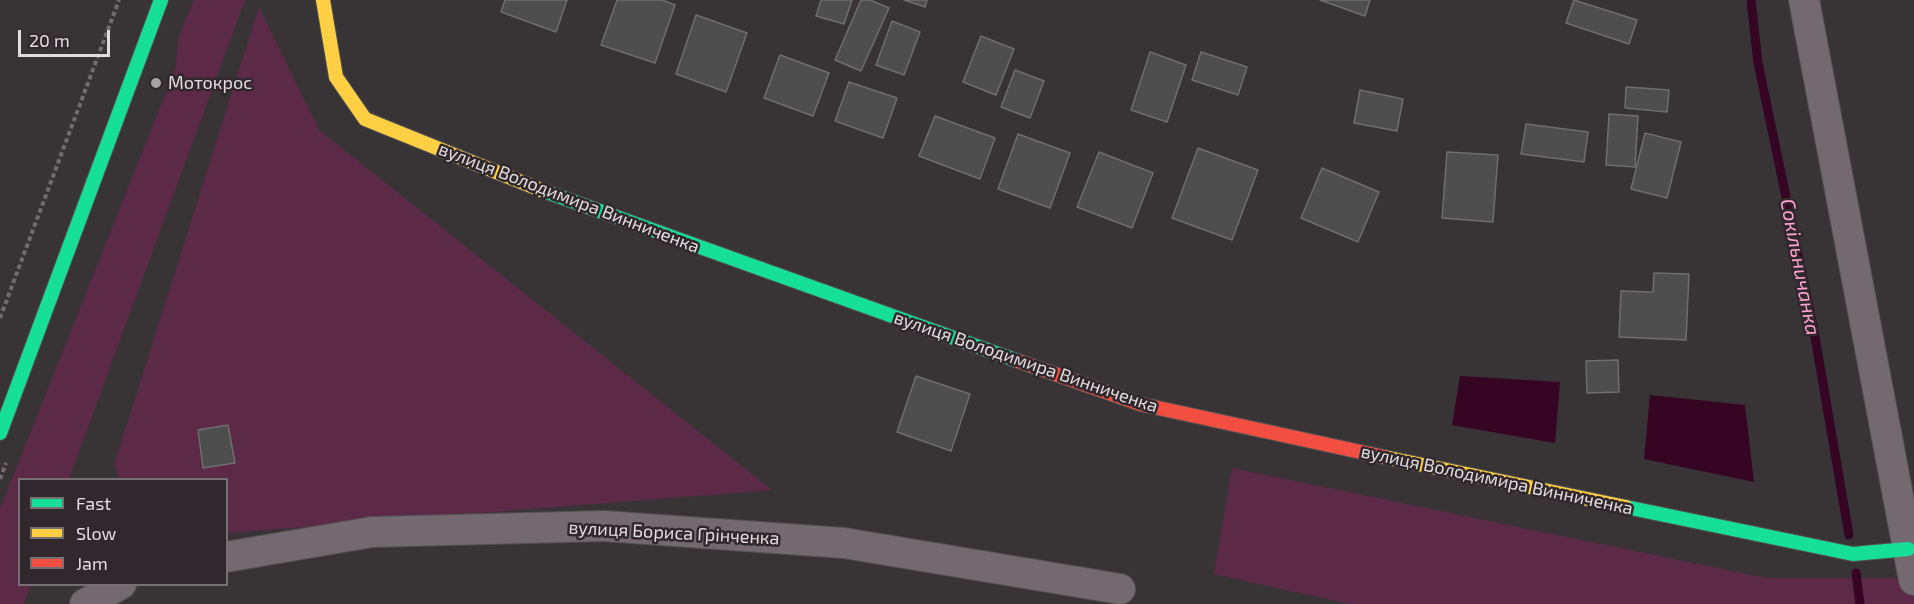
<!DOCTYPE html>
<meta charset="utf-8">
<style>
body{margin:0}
#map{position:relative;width:1914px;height:604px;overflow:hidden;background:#383436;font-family:"Exo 2",sans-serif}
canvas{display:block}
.legend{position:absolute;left:18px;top:478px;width:210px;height:108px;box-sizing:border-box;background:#30282c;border:2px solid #777073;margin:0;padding:8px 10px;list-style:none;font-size:18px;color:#e1dcde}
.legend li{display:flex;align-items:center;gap:12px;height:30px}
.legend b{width:30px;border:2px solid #777073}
.scale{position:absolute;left:18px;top:30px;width:92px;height:27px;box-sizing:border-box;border:3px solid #e1dcde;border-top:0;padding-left:8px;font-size:18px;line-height:21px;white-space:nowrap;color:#e1dcde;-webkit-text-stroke:4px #30282c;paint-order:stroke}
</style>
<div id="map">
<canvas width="1914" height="604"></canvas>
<ul class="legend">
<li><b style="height:8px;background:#16e098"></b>Fast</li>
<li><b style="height:8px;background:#ffcf43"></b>Slow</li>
<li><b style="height:8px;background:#f24e42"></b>Jam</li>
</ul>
<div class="scale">20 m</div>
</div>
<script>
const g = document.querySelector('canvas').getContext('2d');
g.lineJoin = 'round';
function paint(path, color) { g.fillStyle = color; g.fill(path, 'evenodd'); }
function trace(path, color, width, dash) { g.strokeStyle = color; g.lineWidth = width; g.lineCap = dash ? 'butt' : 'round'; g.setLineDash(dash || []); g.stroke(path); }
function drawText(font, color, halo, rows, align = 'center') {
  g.font = font + ' "Exo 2",sans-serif'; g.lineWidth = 5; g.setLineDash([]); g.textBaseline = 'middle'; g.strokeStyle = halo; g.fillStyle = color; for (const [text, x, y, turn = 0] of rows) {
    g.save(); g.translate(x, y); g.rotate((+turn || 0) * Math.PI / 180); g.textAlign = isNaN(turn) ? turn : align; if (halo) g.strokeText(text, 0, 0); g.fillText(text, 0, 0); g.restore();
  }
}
const green = new Path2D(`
 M194,0H245L69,479L20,480V584L31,585L24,604H0V509L175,70L179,36Z
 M259,7L319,130L772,490L227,533L226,480L120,479L114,465Z
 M1232,468L1766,578H1914V604H1350L1214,574Z`);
const water = new Path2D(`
 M1460,376L1560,382L1555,443L1452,425Z
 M1650,395L1745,405L1754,482L1644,459Z`);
const stream = new Path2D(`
 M1751,0L1758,63L1814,331L1849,535
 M1856,573L1860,604`);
const building = new Path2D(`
 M505,0H567L556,32L501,12Z
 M617,0H662L675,5L655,63L601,45Z
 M821,0H852L844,24L816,16Z
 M861,0H870L889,8L861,71L835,60Z
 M904,0H927L925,7Z
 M1320,0H1370L1365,16Z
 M1574,0L1637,20L1629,44L1566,23Z
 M696,15L747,33L726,92L676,74Z
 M892,21L920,32L904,75L876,65Z
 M981,36L1014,49L996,95L963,82Z
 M1150,52L1186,65L1167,122L1131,110Z
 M1201,52L1247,67L1238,95L1192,80Z
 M780,55L829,73L813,116L764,98Z
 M1015,70L1044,81L1030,118L1001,107Z
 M849,82L897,98L883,138L835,121Z
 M1626,87L1669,90L1667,112L1625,108Z
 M1360,90L1403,99L1397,131L1354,123Z
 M1609,114L1638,116L1635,167L1606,165Z
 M935,116L995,138L980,179L919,156Z
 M1526,124L1588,132L1584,162L1521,154Z
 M1645,133L1681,142L1667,198L1631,189Z
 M1018,134L1070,153L1050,208L998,189Z
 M1198,148L1258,170L1232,240L1172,218Z
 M1099,152L1153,173L1132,228L1077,207Z
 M1447,152L1498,155L1493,222L1442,218Z
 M1322,168L1379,192L1358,242L1301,218Z
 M1654,273L1689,274L1686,340L1619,337L1621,291L1653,292Z
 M1618,360L1619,392L1587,393L1586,361Z
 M916,376L970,394L951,451L897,432Z
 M228,425L235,463L203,468L198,430Z`);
const path = new Path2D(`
 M0,318L119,0
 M0,479L6,463`);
const street = new Path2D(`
 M1804,0L1914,580
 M226,557L372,532L604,526L844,543L1120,589
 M85,604L121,584`);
const fast = new Path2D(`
 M541,190L1018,361
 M0,433L161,0
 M1626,507L1853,554L1908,549`);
const slow = new Path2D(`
 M323,0L336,77L365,119L541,190
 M1384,457L1626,507`);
const jam = new Path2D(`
 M1018,361L1140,404L1384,457`);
const markers = [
 [156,83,6,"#a6a1a3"]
];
const poiNames = [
 ["Мотокрос",168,83]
];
const streetNames = [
 ["вулиця Володимира Винниченка",569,198,21],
 ["вулиця Володимира Винниченка",1026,362,19],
 ["вулиця Володимира Винниченка",1497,480,12],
 ["вулиця Бориса Грінченка",674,533,3]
];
const waterNames = [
 ["Сокільничанка",1800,267,79]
];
paint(green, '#5c2946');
paint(water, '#350523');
trace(stream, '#350523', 9);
paint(building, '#4e4e4f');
trace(building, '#6e6e6f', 1.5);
trace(street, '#525051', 32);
trace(fast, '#525051', 16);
trace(slow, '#525051', 16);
trace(jam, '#525051', 16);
trace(path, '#736a6f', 4, [4.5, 3]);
trace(street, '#74696e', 30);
trace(fast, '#16e098', 14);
trace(slow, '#ffcf43', 14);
trace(jam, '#f24e42', 14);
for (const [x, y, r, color] of markers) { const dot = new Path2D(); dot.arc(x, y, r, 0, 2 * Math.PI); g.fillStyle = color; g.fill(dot); trace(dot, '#30282c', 2); }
drawText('18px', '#e1dcde', '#30282c', poiNames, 'left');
drawText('18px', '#e1dcde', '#30282c', streetNames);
drawText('italic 20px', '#fea3d2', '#30282c', waterNames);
</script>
